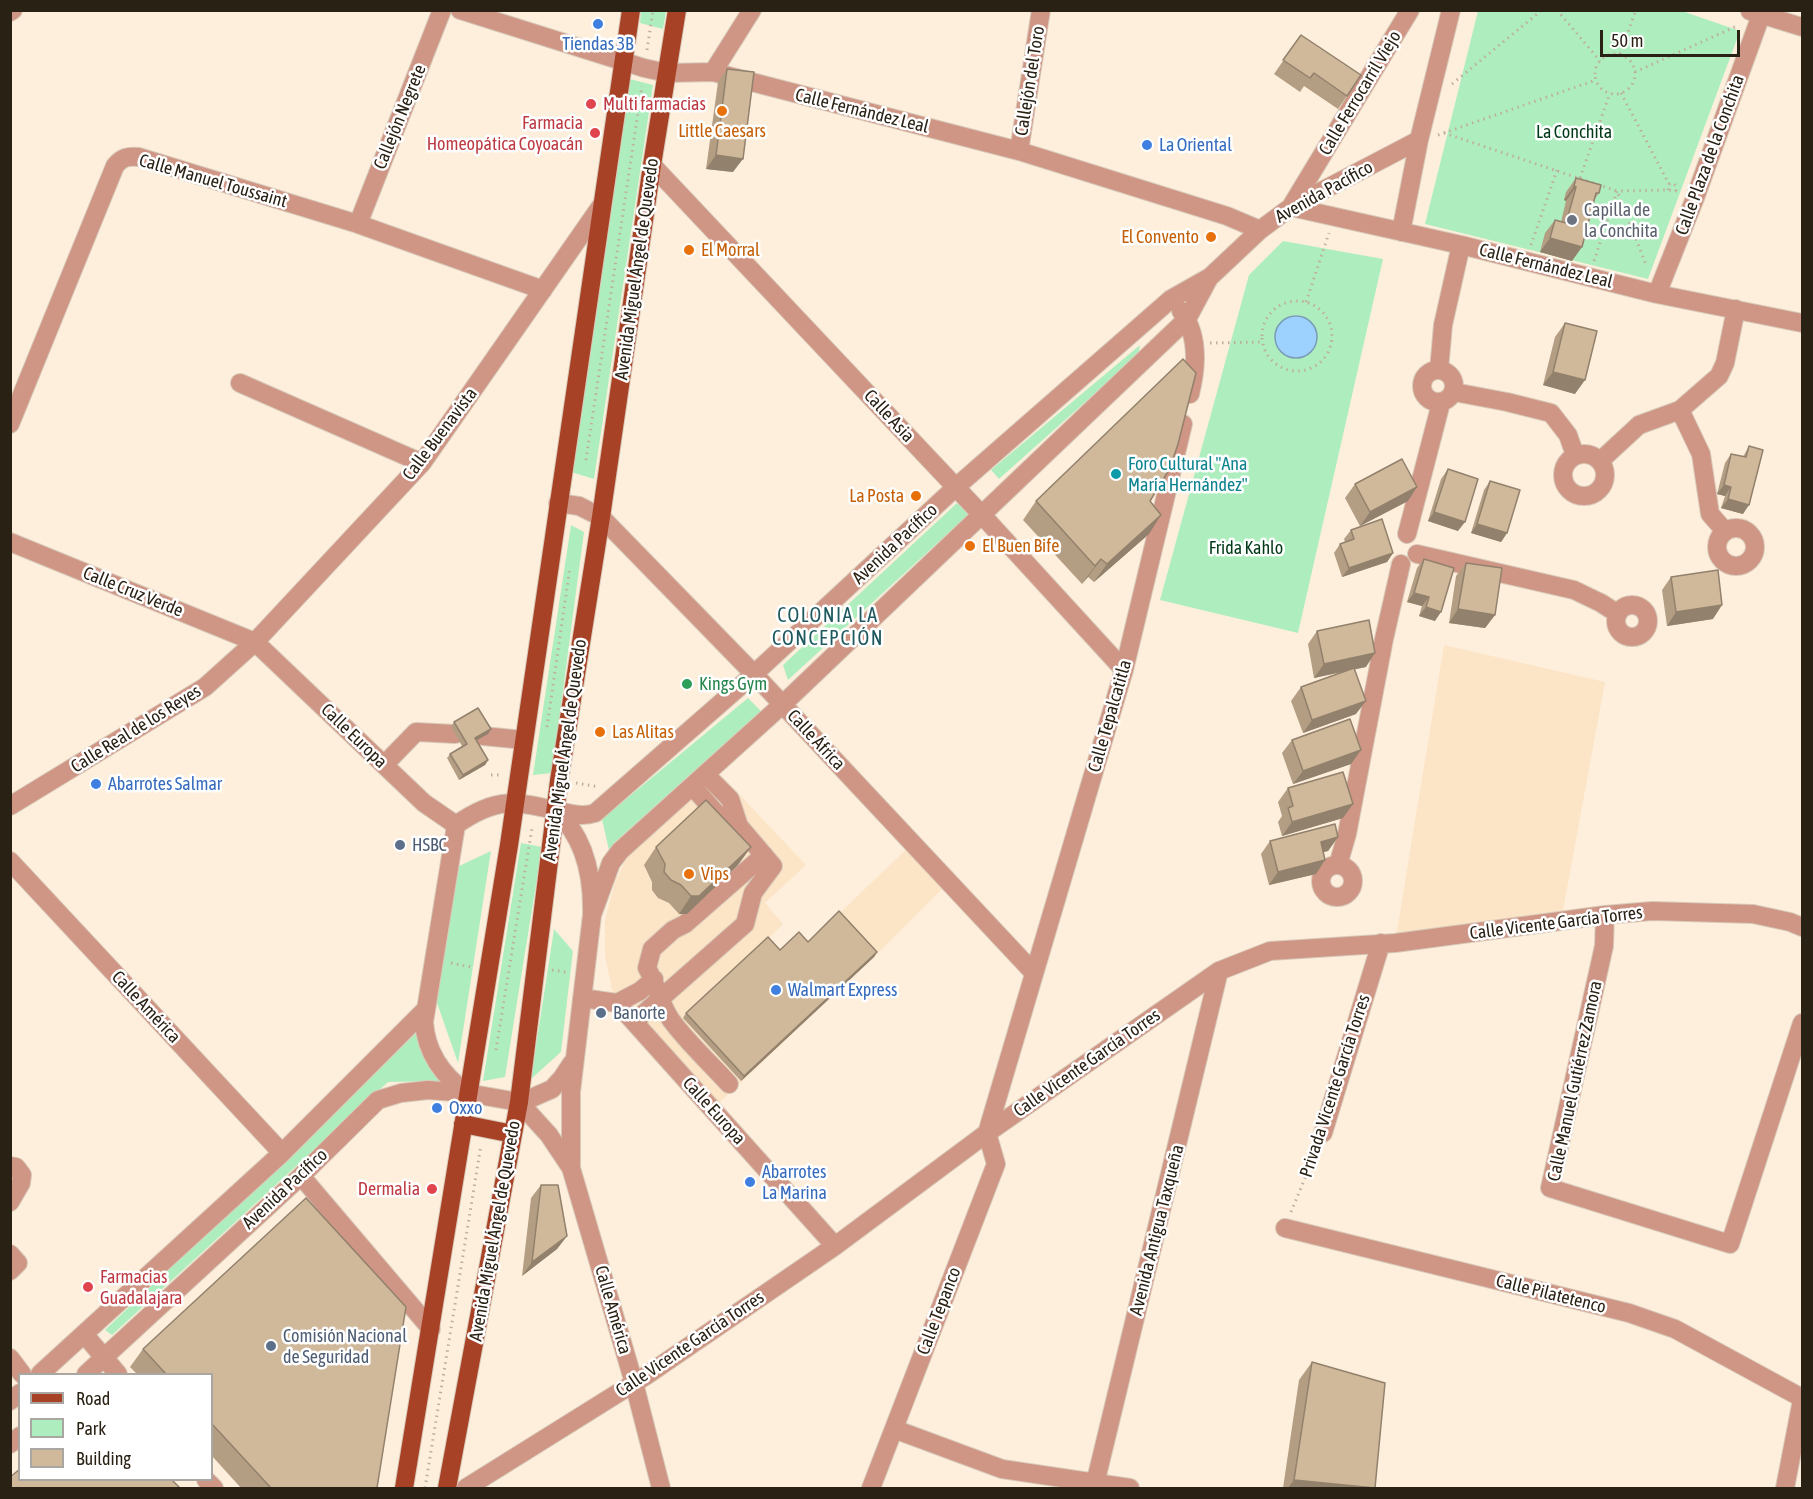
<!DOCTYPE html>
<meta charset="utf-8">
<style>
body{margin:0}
#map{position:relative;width:1813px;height:1499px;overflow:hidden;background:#feefdd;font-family:"Asap Condensed",sans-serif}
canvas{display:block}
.frame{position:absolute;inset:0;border:12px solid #2a2115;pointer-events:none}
.legend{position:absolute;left:18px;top:1373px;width:195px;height:108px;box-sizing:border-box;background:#fff;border:2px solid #aaa6a1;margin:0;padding:8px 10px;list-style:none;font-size:18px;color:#2a2115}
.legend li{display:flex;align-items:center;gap:12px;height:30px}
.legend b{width:30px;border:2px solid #aaa6a1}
.scale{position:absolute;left:1600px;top:30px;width:140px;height:27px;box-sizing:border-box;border:3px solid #2a2115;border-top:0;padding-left:8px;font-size:18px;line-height:21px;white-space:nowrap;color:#2a2115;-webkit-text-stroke:4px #fff;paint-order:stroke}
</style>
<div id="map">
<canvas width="1813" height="1499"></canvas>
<div class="frame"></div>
<ul class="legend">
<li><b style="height:8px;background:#a74226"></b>Road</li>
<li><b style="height:16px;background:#aeeebe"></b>Park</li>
<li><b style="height:16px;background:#d0b89a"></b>Building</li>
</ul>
<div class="scale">50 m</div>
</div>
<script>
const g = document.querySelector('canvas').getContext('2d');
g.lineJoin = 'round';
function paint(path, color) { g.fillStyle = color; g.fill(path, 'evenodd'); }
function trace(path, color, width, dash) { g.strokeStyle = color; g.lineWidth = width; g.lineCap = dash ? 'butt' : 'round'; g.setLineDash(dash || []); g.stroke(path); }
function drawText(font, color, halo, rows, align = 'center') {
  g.font = font + ' "Asap Condensed",sans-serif'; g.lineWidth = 5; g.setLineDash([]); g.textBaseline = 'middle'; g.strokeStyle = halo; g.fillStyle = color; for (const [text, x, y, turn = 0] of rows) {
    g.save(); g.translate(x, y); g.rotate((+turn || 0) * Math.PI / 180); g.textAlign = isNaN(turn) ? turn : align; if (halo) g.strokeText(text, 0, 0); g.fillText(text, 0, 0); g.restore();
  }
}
const built = new Path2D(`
 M1444,645L1605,682L1561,921L1395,943Z
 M721,775L806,865L765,903L783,924L765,942L776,954L805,946L910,846L946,885L874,957L719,1103L613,993L605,956V920L615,882L628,855Z`);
const green = new Path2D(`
 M641,11H666L663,29L640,23Z
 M1478,11H1682L1740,31L1648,279L1425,224Z
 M630,79L653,85L594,479L571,472Z
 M1283,241L1383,259L1298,633L1160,600L1249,275Z
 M1140,345L1138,355L999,479L991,470Z
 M957,503L969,514L788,680L783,665Z
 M571,525L584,532L552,773L533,775Z
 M748,698L761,711L615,842L610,855L602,819Z
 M521,843L542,847L505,1077L483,1081Z
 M491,851L458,1063L436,1000L457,867Z
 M554,929L573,951L561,1052L531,1079Z
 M417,1032L439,1081L388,1082L112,1335L105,1330Z`);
const water = new Path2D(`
 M1275 337a21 21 0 1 1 42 0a21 21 0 1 1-42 0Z`);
const path = new Path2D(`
 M1557,10L1600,61
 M647,50L653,10
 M1620,54L1636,10
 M1595 74a20 20 0 1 1 40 0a20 20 0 1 1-40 0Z
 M1635,72L1737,26
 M1452,84L1542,10
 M1621,93L1669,184
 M1444,133L1617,191L1647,267
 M1438,135L1596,80
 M1580,178L1610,93
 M1668,190L1669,184L1673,183L1676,186V191
 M1531,245L1557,170
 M1594,261L1617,191L1668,190L1677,191
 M1262 336a35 35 0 1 1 70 0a35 35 0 1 1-70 0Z
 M1306,302L1329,233
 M1210,343L1263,342
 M586,460L642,86
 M547,727L570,567
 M491,775H502
 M576,783L599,787
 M451,963L471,967
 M552,970L566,972
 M496,1050L532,828
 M1291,1212L1317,1149
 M425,1488L481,1145`);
const minor = new Path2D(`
 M460,10L644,68L667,73L713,72L1019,151L1227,216L1260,230
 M1750,11L1802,27
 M10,12L13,10
 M713,72L752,10
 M1019,151L1041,10
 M652,165L982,515L1124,670
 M1292,205L1410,10
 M1291,207L1461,245L1657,294L1802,323
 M358,224L442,10
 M1401,232L1419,140L1451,10
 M1657,294L1695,198L1761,15
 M1181,311C1199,335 1197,366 1190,394
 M1422 386a16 16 0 1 1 32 0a16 16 0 1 1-32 0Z
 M1439,370L1443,325L1461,245
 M240,383L422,463
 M1454,392L1507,402L1551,413L1568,435L1575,455
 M1680,410L1701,454L1710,514L1725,531
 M10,424L115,166C122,157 128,156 139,157L358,224L543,290
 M1563 475a21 21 0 1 1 42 0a21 21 0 1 1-42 0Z
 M1600,461L1639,425L1680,410L1719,376L1725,363L1736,309
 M558,503L579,506L601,517L754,674L1034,973
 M1717 547a19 19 0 1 1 38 0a19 19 0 1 1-38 0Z
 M1407,534L1441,403
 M10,542L255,642L424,803L456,825
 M1417,554L1574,590L1601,603L1618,614
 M1616 621a16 16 0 1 1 32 0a16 16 0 1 1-32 0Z
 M483,736L524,740
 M384,765L416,732L455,734
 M705,774L730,799L739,826
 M10,806L205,687L255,642L422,463L601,206
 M555,810C585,837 593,876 592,915L571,1092V1168L634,1383L661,1488
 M10,861L282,1153
 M1338,865L1347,834L1384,639L1401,564
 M1321 881a16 16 0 1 1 32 0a16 16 0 1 1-32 0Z
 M592,915L611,863L620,851L783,704L1187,319L1209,278
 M1605,915L1604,946L1550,1188L1730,1244L1802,1023
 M582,998L617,1003L835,1246
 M617,1003L640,991L654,979
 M634,1022L745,924L753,893L773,866L739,826L717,814L692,786
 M729,1084C710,1063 688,1043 671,1020C660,1004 657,985 647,968L652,949L673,930L685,924L764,855
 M467,1093C443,1076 426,1052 424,1022L456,825C497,796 516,801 562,812C574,814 583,817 595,813L754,674L956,487L1171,299L1210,277L1260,230L1291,207L1419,140
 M519,1102L549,1135L571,1168
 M987,1133L1124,670L1183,424
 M1323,1133L1381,943
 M10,1166L16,1167L22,1175L21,1183L10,1202
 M301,1176L431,1329
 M1285,1228L1629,1313L1675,1329L1802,1398
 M10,1254L18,1263L10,1271
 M84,1334L118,1374
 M10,1358L22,1374
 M40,1374L282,1153L425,1010
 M86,1374L301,1176L378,1100L401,1093L428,1090L467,1093L519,1102L527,1100L552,1089L562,1078L572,1063
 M10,1401L20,1393
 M894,1429L1002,1469L1130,1488
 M10,1444L20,1436
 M206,1480L214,1488
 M466,1488L647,1375L835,1246L987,1133L1219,971L1270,951L1395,943L1605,915L1652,911L1753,914L1790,922L1802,927
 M871,1488L996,1164L987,1133
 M1094,1488L1219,971
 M1785,1488L1802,1400`);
const major = new Path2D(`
 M463,1124L513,1134
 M404,1488L509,845L631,10
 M447,1488L519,1102L559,781L601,517L652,165L677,10`);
const wall = new Path2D(`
 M1301,35L1361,75L1338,109L1304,86L1300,92L1274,74Z
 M727,69L733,172L706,169L718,82Z
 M1576,178L1599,193L1594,200L1572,261L1540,252L1545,233L1555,220L1561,222L1566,201L1564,200L1566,192Z
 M1565,323L1575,394L1543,385L1555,337Z
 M1749,446L1743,514L1721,508L1725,496L1717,494L1725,463L1731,454L1743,457Z
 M1448,469L1458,531L1428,521L1441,479Z
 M1490,481L1507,533L1501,542L1471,533L1484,490Z
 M1355,484L1408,501L1360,526L1345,498Z
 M1036,501H1150L1149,534L1094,582L1088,577L1082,584L1023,520Z
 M1351,530L1393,553L1387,562L1342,577L1334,553L1340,544L1345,542L1344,539Z
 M1424,559L1435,621L1419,616L1422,606L1407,602L1417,568Z
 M1466,563L1495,615L1485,628L1449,623L1456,576Z
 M1671,577L1713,619L1667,626L1662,590Z
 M1317,631L1366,667L1355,669L1356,714L1303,733L1291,701L1301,687L1344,671L1314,678L1308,644Z
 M454,722L491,729L488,734L477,740L488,760L485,765L459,780L447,758L450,754L462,746L451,727Z
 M1292,740L1361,750L1351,764L1293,784L1282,753Z
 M1288,788L1343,818L1282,836L1278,822L1282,816L1278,802Z
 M1338,837L1328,851L1323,852L1316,874L1269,885L1261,854L1270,841Z
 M656,847L738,865L687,914H679L669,903L658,898L652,890V882L644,865Z
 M808,942L877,952L874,957L741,1081L683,1018L686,1013L780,950Z
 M541,1185L567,1236L557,1249L522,1276L531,1198Z
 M306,1198L406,1307L377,1488H241L212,1456V1374H137L130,1367L143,1349Z
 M1312,1362L1373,1488H1283L1299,1380Z`);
const shadedWall = new Path2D(`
 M716,155L743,159L733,172L706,169Z
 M1574,186L1576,187L1566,201L1564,200Z
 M1550,238L1582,247L1572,261L1540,252Z
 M1553,372L1585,380L1575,394L1543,385Z
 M1724,485L1731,487L1725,496L1717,494Z
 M1417,487L1408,501L1360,526L1370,512Z
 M1728,499L1749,505L1743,514L1721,508Z
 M1434,512L1465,522L1458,531L1428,521Z
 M1161,515L1149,534L1094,582L1107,564Z
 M1477,524L1507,533L1501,542L1471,533Z
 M1393,553L1387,562L1342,577L1349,568Z
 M1101,559L1088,577L1082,584L1095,566Z
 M1414,593L1429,597L1422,606L1407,602Z
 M1722,605L1713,619L1667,626L1676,612Z
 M1426,607L1441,612L1435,621L1419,616Z
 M1458,609L1495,615L1485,628L1449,623Z
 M1375,653L1366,667L1314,678L1324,664Z
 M1366,701L1356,714L1303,733L1312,720Z
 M491,729L488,734L472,743L475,738Z
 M1361,750L1351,764L1293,784L1303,771Z
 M488,760L485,765L459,780L463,775Z
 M1353,804L1343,818L1282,836L1292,822Z
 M1338,837L1328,851L1311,855L1321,842Z
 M751,847L738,865L687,914H679L691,896Z
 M1325,860L1316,874L1269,885L1278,872Z
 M877,952L874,957L741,1081L744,1076Z
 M567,1236L557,1249L522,1276L532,1262Z
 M1294,1480L1373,1488H1288Z`);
const building = new Path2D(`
 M1301,35L1361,75L1347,96L1314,73L1310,78L1283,60Z
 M727,69L754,72L743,159L716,155Z
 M1576,178L1601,185L1599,193H1596L1582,247L1550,238L1555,220L1566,223L1576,187L1574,186Z
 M1565,323L1597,331L1585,380L1553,372Z
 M1183,359L1196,373L1178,444L1170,468L1150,501L1161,515L1107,564L1101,559L1095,566L1036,501Z
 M1749,446L1763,450L1749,505L1728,499L1731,487L1724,485L1731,454L1746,457Z
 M1402,459L1417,487L1370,512L1355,484Z
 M1448,469L1478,479L1465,522L1434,512Z
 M1490,481L1520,490L1507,533L1477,524Z
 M1382,519L1393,553L1349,568L1340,544L1354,539L1351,530Z
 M1424,559L1454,568L1441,612L1426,607L1429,597L1414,593Z
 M1466,563L1502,568L1495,615L1458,609Z
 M1718,570L1722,605L1676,612L1671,577Z
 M1369,620L1375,653L1324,664L1317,631Z
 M1354,668L1366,701L1312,720L1301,687Z
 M478,708L491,729L475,738L488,760L463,775L450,754L467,744L454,722Z
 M1350,719L1361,750L1303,771L1292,740Z
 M1343,772L1353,804L1292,822L1288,808L1293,806L1288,788Z
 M706,800L751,847L699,896H691L681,885L671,880L664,872L665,864L656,847Z
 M1335,824L1338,837L1321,842L1325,860L1278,872L1270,841Z
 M839,911L877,952L744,1076L686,1013L768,937L780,950L799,932L808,942Z
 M541,1185H558L567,1236L532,1262Z
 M306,1198L406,1307L377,1488H271L212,1424V1374H166L143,1349Z
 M1312,1362L1385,1383L1375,1488L1294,1480Z
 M20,1469V1479H171L180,1488H10V1477Z`);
const markers = [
 [598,24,6,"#3f7fe0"],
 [591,104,6,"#e0444e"],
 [722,111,6,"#e8710a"],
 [595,133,6,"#e0444e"],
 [1147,145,6,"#3f7fe0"],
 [1572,220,6,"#6b7280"],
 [1211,237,6,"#e8710a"],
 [689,250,6,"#e8710a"],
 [1116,474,6,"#0f9aa8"],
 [916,496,6,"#e8710a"],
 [970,546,6,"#e8710a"],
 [687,684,6,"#2e9e5b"],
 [600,732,6,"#e8710a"],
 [96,784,6,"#3f7fe0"],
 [400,845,6,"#5c6f8a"],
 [689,874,6,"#e8710a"],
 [776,990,6,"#3f7fe0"],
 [601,1013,6,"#5c6f8a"],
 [437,1108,6,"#3f7fe0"],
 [750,1182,6,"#3f7fe0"],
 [432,1189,6,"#e0444e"],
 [88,1287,6,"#e0444e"],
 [271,1346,6,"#5c6f8a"]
];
const shopNames = [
 ["Tiendas 3B",598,44,"center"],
 ["La Oriental",1159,145],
 ["Abarrotes Salmar",108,784],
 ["Walmart Express",788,990],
 ["Oxxo",449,1108],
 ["Abarrotes",762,1172],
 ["La Marina",762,1193]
];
const streetNames = [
 ["Callejón del Toro",1030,81,-81],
 ["Calle Ferrocarril Viejo",1360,93,-59],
 ["Calle Fernández Leal",862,111,14],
 ["Callejón Negrete",400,117,-68],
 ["Calle Plaza de la Conchita",1710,155,-70],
 ["Calle Manuel Toussaint",213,181,16],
 ["Avenida Pacífico",1324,192,-29],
 ["Calle Fernández Leal",1546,266,14],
 ["Avenida Miguel Ángel de Quevedo",637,269,-82],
 ["Calle Asia",889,416,47],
 ["Calle Buenavista",440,434,-53],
 ["Avenida Pacífico",895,544,-43],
 ["Calle Cruz Verde",133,592,22],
 ["Calle Tepalcatitla",1110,716,-74],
 ["Calle Real de los Reyes",136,729,-32],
 ["Calle Europa",354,736,44],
 ["Calle África",816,740,47],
 ["Avenida Miguel Ángel de Quevedo",565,750,-82],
 ["Calle Vicente García Torres",1556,923,-7],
 ["Calle América",146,1007,47],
 ["Calle Vicente García Torres",1087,1063,-35],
 ["Calle Manuel Gutiérrez Zamora",1575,1081,-78],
 ["Privada Vicente García Torres",1335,1086,-72],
 ["Calle Europa",714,1111,48],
 ["Avenida Pacífico",285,1189,-43],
 ["Avenida Antigua Taxqueña",1157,1230,-76],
 ["Avenida Miguel Ángel de Quevedo",495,1231,-80],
 ["Calle Pilatetenco",1551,1294,14],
 ["Calle América",613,1310,74],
 ["Calle Tepanco",939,1311,-69],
 ["Calle Vicente García Torres",690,1344,-34]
];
const healthNames = [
 ["Multi farmacias",603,104],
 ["Farmacia",583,123,"right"],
 ["Homeopática Coyoacán",583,144,"right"],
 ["Dermalia",420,1189,"right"],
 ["Farmacias",100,1277],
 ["Guadalajara",100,1298]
];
const foodNames = [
 ["Little Caesars",722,131,"center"],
 ["El Convento",1199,237,"right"],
 ["El Morral",701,250],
 ["La Posta",904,496,"right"],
 ["El Buen Bife",982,546],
 ["Las Alitas",612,732],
 ["Vips",701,874]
];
const parkNames = [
 ["La Conchita",1574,132],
 ["Frida Kahlo",1246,548]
];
const worshipNames = [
 ["Capilla de",1584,210],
 ["la Conchita",1584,231]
];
const cultureNames = [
 ["Foro Cultural \"Ana",1128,464],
 ["María Hernández\"",1128,485]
];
const leisureNames = [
 ["Kings Gym",699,684]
];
const serviceNames = [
 ["HSBC",412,845],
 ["Banorte",613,1013],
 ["Comisión Nacional",283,1336],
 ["de Seguridad",283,1357]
];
const neighbourhoodNames = [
 ["COLONIA LA",828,616],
 ["CONCEPCIÓN",828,639]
];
paint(built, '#fce4c6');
paint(green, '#aeeebe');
paint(water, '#9dd1fe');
trace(water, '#7a9cb8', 1.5);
trace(minor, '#d8cab9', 20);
trace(major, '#d8cab9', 20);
trace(path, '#bdaf9f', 3, [1.5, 4.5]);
trace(minor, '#cf9585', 18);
trace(major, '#a74226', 18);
paint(wall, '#b39e84');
paint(shadedWall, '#92816c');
paint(building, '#d0b89a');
trace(building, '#92816c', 1.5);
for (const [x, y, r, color] of markers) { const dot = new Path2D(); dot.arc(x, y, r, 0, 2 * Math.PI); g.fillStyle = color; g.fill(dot); trace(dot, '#fff', 2); }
drawText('18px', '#366cbe', '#fff', shopNames, 'left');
drawText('18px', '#2a2115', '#fff', streetNames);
drawText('18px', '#be3a42', '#fff', healthNames, 'left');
drawText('18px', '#c56008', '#fff', foodNames, 'left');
drawText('18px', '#003918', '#fff', parkNames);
drawText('18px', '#5b616d', '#fff', worshipNames, 'left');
drawText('18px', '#0d838f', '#fff', cultureNames, 'left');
drawText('18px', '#27864d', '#fff', leisureNames, 'left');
drawText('18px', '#4e5e75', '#fff', serviceNames, 'left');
g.letterSpacing = '1.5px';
drawText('20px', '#1d585e', '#fff', neighbourhoodNames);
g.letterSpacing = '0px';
</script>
